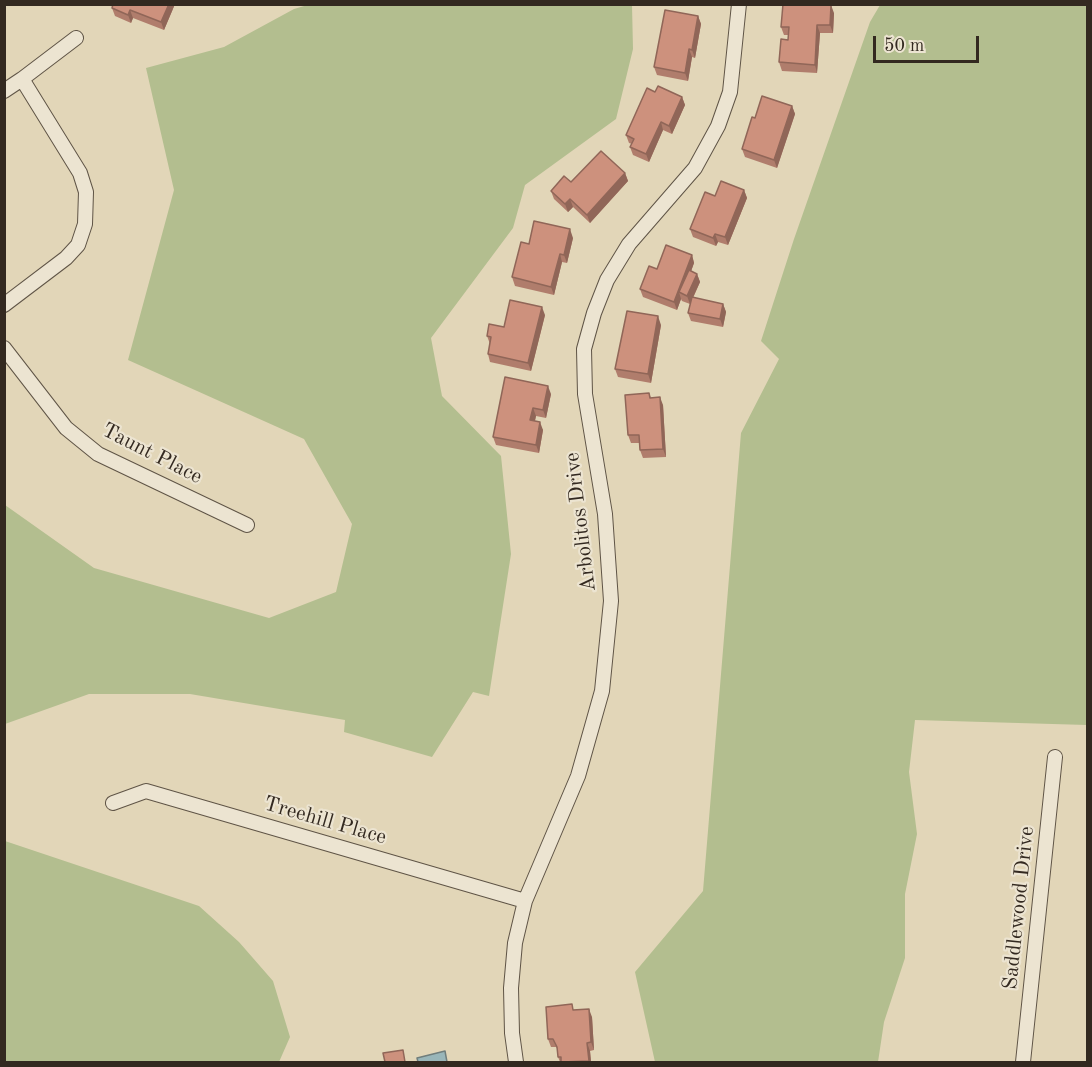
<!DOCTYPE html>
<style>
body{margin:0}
#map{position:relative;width:1092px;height:1067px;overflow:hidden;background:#e2d6b8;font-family:"Old Standard TT",serif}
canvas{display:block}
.frame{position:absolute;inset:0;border:6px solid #332920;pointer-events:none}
.scale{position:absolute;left:873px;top:36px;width:106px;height:27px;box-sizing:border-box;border:3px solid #332920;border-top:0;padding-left:8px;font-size:18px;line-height:21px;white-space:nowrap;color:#332920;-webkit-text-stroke:4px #ece4d1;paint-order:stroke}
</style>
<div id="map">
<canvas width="1092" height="1067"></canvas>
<div class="frame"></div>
<div class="scale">50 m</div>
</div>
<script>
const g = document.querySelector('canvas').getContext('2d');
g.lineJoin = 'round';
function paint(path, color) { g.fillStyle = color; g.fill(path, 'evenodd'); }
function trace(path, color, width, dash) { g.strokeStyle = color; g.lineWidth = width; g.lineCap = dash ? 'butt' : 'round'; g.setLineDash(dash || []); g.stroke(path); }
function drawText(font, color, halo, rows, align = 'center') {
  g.font = font + ' "Old Standard TT",serif'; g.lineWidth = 4.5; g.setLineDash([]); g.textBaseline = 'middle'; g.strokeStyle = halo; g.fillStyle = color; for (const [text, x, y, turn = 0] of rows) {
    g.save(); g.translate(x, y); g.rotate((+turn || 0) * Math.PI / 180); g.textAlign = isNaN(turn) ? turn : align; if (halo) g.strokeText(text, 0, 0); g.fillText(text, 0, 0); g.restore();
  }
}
const green = new Path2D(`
 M311,4L632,5L633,49L616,119L525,185L513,228L431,338L442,396L501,456L511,554L489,696L473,692L432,757L344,732L345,720L190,694H89L5,724V505L94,568L269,618L336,592L352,524L304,439L128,360L174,190L146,68L224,47L294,9Z
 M880,5H1087V725L915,720L909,772L917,834L905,894V958L884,1022L878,1062H655L635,972L703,891L741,433L779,359L761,341L794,239L870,22Z
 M5,841L199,906L239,942L273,981L290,1037L279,1062H5Z`);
const water = new Path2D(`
 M445,1051L447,1062H418L417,1058Z`);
const minor = new Path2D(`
 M4,91L22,79L76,38
 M4,305L66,258L78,245L85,224L86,192L80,173L22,79
 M4,348L66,428L98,454L247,525
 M113,803L146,791L525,901
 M516,1062L512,1033L511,988L515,943L525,901L578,776L602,691L611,601L605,514L585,394L584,349L594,313L607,280L629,244L695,168L718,126L730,92L739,4
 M1023,1062L1055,757`);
const wall = new Path2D(`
 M175,4L164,30L133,18L131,23L115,16L112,8Z
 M834,13L833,33H820L817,73L782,71L779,62L788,40V35H784L781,27Z
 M698,16L701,24L695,58L692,57L688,81L657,75L654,67Z
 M655,92L682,97L685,105L672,134L663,130L649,162L633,155L630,147L632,144L629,143L626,135Z
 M792,106L795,114L777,168L745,157L742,149L755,118Z
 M625,173L628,181L590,223L573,207L568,212L554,199L551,191L571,182Z
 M744,190L747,198L728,245L718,242L716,246L693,237L690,229L715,196Z
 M573,238L567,263L562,262L554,295L515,286L512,277L529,244Z
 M692,255L694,263L691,271L697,274L700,282L693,298L723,304L726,312L723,327L691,321L688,313L690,304L682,301L681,299L677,310L643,297L640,289L657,269Z
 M545,315L531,371L490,362L488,354L490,344L487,336L504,327Z
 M661,325L651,383L618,377L615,369Z
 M649,393L651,398L663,405L666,457L643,458L640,450L639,443H631L628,435Z
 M551,394L546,418L536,416L535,421L543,430L539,453L496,445L493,437Z
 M574,1010L592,1017L594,1050L590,1051L591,1062H560L558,1057V1050L556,1047H551L548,1039Z`);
const shadedWall = new Path2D(`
 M169,4H175L164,30L161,22Z
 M831,5L834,13L833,33L830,25Z
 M130,10L133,18L131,23L128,15Z
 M698,16L701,24L695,58L692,50Z
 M817,25L820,33L817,73L815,65Z
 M689,49L692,57L688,81L685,73Z
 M682,97L685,105L672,134L669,126Z
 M792,106L795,114L777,168L774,160Z
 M661,122L663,130L649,162L646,154Z
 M625,173L628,181L590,223L587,215Z
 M744,190L747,198L728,245L725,237Z
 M570,199L573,207L568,212L565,204Z
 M570,229L573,238L567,263L564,255Z
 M715,234L718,242L716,246L713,238Z
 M560,254L562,262L554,295L551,287Z
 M692,255L694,263L683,294L679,292L681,299L677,310L674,302Z
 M697,274L700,282L690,304L687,296Z
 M723,304L726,312L723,327L720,319Z
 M542,307L545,315L531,371L528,363Z
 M658,316L661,325L651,383L648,374Z
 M548,386L551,394L546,418L543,410Z
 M660,397L663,405L666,457L663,449Z
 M533,408L536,416L533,428L530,420Z
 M540,422L543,430L539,453L536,445Z
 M589,1009L592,1017L594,1050L591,1042Z
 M587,1043L590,1051L591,1062H589Z`);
const building = new Path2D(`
 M113,4H169L161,22L130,10L128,15L112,8Z
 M783,4L831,5L830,25H817L815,65L779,62L781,39L788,40L789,27H781Z
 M665,10L698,16L692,50L689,49L685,73L654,67Z
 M658,86L682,97L669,126L661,122L646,154L630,147L634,139L626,135L647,88L655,92Z
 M762,96L792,106L774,160L742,149L752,117L755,118Z
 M601,151L625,173L587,215L570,199L565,204L551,191L564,176L571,182Z
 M721,181L744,190L725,237L715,234L713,238L690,229L705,192L715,196Z
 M534,221L570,229L564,255L560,254L551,287L512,277L521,242L529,244Z
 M666,245L692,255L674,302L640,289L649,266L657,269Z
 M689,270L697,274L687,296L679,292Z
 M692,297L723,304L720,319L688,313Z
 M510,300L542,307L528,363L488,354L491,337L487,336L489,324L504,327Z
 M627,311L658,316L648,374L615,369Z
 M505,377L548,386L543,410L533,408L530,420L540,422L536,445L493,437Z
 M649,393L650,398L660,397L663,449L640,450L639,435H628L625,395Z
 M572,1004L573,1010L589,1009L591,1042L587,1043L589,1061L561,1062V1057H558L557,1047L553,1039H548L546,1007Z
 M403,1050L405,1062H385L383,1053Z`);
const streetNames = [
 ["Taunt Place",152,454,27],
 ["Arbolitos Drive",581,522,-97],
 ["Treehill Place",325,821,16],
 ["Saddlewood Drive",1019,908,-84]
];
paint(green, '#b3be8f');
paint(water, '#99b6b9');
trace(water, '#707e7c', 1.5);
trace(minor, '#5f5446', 16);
trace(minor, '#ece4d1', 14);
paint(wall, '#b07d6c');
paint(shadedWall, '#906658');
paint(building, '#cd917d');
trace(building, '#906658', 1.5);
drawText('21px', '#332920', '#ece4d1', streetNames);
</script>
